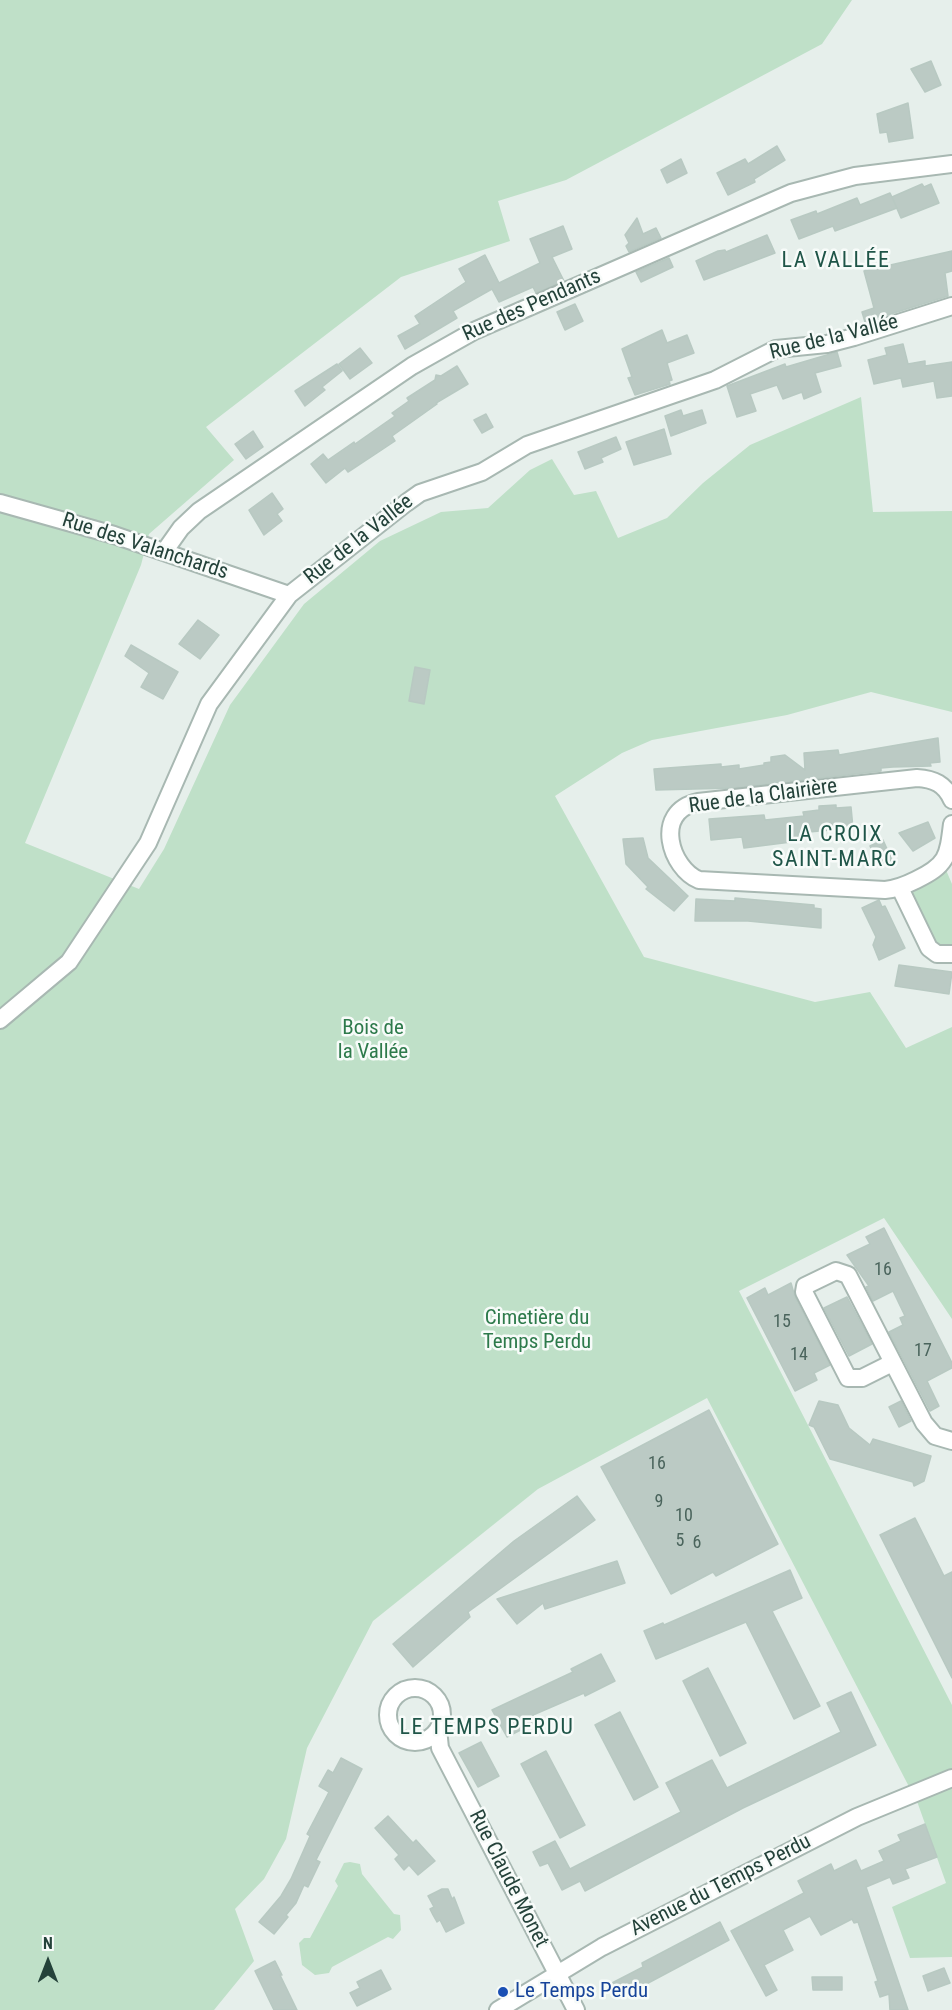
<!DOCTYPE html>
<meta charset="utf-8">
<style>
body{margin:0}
#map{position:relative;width:952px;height:2010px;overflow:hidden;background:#e6efeb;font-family:"Roboto Condensed",sans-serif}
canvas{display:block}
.north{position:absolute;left:18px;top:1932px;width:60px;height:60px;-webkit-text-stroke:4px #f7fbf9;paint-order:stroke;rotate:0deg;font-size:16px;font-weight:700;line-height:24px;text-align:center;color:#24423a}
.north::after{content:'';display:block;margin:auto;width:21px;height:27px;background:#24423a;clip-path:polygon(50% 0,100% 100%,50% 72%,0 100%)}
</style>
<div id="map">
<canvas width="952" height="2010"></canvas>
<div class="north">N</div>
</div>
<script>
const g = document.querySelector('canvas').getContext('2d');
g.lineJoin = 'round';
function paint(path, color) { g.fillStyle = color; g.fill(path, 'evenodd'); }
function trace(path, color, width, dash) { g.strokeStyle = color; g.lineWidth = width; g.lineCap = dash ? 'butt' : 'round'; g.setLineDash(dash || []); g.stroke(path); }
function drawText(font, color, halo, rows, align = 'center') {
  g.font = font + ' "Roboto Condensed",sans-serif'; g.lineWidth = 5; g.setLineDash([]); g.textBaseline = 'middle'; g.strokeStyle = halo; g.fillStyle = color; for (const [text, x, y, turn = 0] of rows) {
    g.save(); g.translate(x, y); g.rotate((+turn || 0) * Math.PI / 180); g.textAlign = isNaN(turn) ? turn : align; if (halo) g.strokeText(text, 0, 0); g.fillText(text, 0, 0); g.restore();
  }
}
const green = new Path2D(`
 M0,0H852L822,44L566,180L498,201L510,241L401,277L206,427L234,460L149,534L141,565L25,843L139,889L164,849L230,705L304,604L380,541L441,512L488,508L530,470L552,459L574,495L596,491L618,538L667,518L703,483L750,445L861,397L873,512L952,511V712L871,692L787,715L652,740L622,753L555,796L644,957L815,1002L870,992L906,1048L952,1027V1319L884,1218L739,1291L952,1705V1957L910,1958L892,1907L946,1883L918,1804L707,1398L538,1489L373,1621L307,1748L286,1839L264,1879L235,1909L254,1961L214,2010H0Z
 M946,870L952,884V947C926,948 922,919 912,899V891Z
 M350,1862L360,1864L362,1874L394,1914L400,1915L401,1930L393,1939L388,1937L332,1967L329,1973L315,1975L302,1965L299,1943L304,1938H310L338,1886L335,1881L344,1863Z`);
const building = new Path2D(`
 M931,61L941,85L925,92L911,69Z
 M908,103L913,138L889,142L887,132L880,133L877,114Z
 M777,146L785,160L754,179L755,182L728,195L717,173L745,159L748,164Z
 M681,159L687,173L667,183L661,170Z
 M922,184L924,187L931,184L939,203L901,218L892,197Z
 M890,193L897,208L835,231L833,226L799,239L791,220L816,211L817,214L857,198L860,205Z
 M637,218L643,234L656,228L661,238L629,252L626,246L629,243L625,235Z
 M563,226L572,249L552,257L564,281L536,293L533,287L499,302L492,289L453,311L457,318L405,349L398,336L420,324L415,316L466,282L459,269L485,255L499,283L540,263L530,239Z
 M767,235L775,253L704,280L696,261L718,251L725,250L726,252Z
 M952,251V271L945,273L948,296L865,322L862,312L874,308L864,271Z
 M669,258L673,267L641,282L636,272Z
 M575,304L583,321L565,330L557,312Z
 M662,330L667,343L687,335L694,353L667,363L672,380L669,381L670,384L635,395L628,378L632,377L622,349Z
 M903,344L908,364L925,361V366L952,362V396L937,398L934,381L903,387L901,378L874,384L868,360L887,355L885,348Z
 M360,348L372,363L350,379L339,364Z
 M837,352L841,366L815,373L821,392L804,399L802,392L783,399L777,385L750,394L756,411L737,417L727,386L785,364L786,367Z
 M337,364L342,371L322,387L325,390L305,406L295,391Z
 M457,366L468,384L436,403L437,404L392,436L395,441L377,453L348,472L345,468L326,483L311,464L323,454L328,460L354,442L355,444L395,416L392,413L409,401L407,398L435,380L436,375L441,376Z
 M681,410L683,416L702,410L706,423L671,436L665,416Z
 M486,414L493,427L482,433L474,420Z
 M664,429L671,454L634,465L626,442Z
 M253,431L263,447L246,459L235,444Z
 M616,437L621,449L601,458L603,462L585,469L578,452Z
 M272,493L283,509L277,514L282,521L264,535L249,510Z
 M198,620L219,635L200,659L179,644Z
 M131,645L178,672L163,699L141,687L149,673L125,656Z
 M415,667L430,670L424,704L409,701Z
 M938,738L940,762L930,763L931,766L893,767L881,768V771L734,788L656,790L654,769L721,764V767L739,765V769L764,765V763L771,762V757L785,755L805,770L804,753L838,750L839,755Z
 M836,805V808L851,807L853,828L798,833L799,841L744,848L742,837L711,840L709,819L764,815L765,820L804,816L803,812L819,810V806Z
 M928,822L935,838L913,851L899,833Z
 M643,838L648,858L688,896L674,911L646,889L648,887L626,864L623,839Z
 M883,840L892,860L879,866L870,846Z
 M735,898L814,905V908L821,909V928L748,921H695L696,899L735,901Z
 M879,900L882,907L885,906L905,948L879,960L873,945L876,937L862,908Z
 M899,965L952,972L949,994L895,986Z
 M884,1228L952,1363V1368L927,1381L939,1406L930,1411L889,1332L903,1325L900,1318L905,1316L893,1291L873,1301L866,1287L869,1286L847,1255L870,1244L866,1237Z
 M791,1283L795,1297L830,1365L814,1373L817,1380L795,1391L747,1298L765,1288L768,1295Z
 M847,1297L872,1344L849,1356L824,1308Z
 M819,1401L838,1405L849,1428L870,1445L873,1439L931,1456L924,1481L914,1486L913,1482L830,1459L814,1427L809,1425Z
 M901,1401L911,1421L899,1427L889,1407Z
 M709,1410L778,1544L716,1576L713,1572L671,1594L601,1467Z
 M577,1496L595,1520L468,1612L470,1617L413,1667L393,1644L514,1541Z
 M915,1518L944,1576L952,1572V1678L880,1535Z
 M617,1561L625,1583L545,1609L543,1603L517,1624L497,1599Z
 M790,1570L802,1598L772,1611L820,1706L794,1719L746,1622L656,1659L644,1631L663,1623L664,1625Z
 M601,1654L615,1681L585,1696L584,1693L533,1715L536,1722L507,1737L492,1710L573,1672L571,1669Z
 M708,1668L746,1743L720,1756L683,1681Z
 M851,1692L876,1745L743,1808L585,1891L580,1881L562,1890L548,1863L540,1866L533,1852L555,1841L570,1869L681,1812L666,1783L712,1760L727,1788L841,1732L827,1703Z
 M620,1712L658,1787L634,1800L595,1725Z
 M481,1742L499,1776L478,1787L459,1753Z
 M546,1751L585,1825L560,1838L521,1764Z
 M341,1758L362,1769L316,1860L320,1862L308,1887L304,1885L296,1903L286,1915L288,1917L274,1934L259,1922L281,1896L291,1879L310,1836L307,1834L329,1792L319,1786L328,1770L333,1773Z
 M388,1816L413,1843L416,1840L435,1861L418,1875L409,1865L404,1870L395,1859L399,1855L375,1828Z
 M925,1824L937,1857L905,1869L909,1878L893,1884L890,1877L866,1887L908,2010H890L889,1994L880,1997L875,1982L878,1981L858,1922L854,1923L852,1919L821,1935L810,1916L783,1930L793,1950L764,1965L777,1990L766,1996L731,1931L804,1893L798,1881L831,1864L834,1871L856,1860L861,1871L884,1861L879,1851L901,1841L898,1835Z
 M442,1889H448L452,1899L454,1897L464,1923L446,1932L440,1920L437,1922L433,1915L430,1909L434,1907L428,1896Z
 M720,1922L729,1940L620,1998L612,1983L643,1967L642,1963Z
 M275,1961L282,1975H280L297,2010H274L255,1971Z
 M944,1968L950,1983L928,1991L923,1976Z
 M381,1970L391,1989L357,2006L350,1993L360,1988L357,1982Z
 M812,1977H842V1990H813Z`);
const street = new Path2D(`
 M0,503L114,535L289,595
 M164,552L181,528L199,511L412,366L474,331L791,193L855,176L952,164
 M952,800C945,784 934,779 917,778L698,802C652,812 671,869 699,880L885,890C897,889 906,885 916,880C947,865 948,857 952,824
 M900,888L929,948L937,954H952
 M0,1020L69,962L148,843L209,704L289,595L406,503L420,493L482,472L527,445L715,380L776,349L827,344L854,337L952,306
 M892,1363L862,1378H848L804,1292L805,1286L836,1271L848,1275L924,1423L935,1436L952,1441
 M388 1715a27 27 0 1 1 54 0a27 27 0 1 1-54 0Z
 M438,1729L440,1748L576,2010
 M498,2010L602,1947L857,1817L952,1778`);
const markers = [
 [503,1992,6,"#1a4fb4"]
];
const numberNames = [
 ["16",883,1270],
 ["15",782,1322],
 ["17",923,1351],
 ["14",799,1355],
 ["16",657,1464],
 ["9",659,1502],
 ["10",684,1516],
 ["5",680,1541],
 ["6",697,1543]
];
const streetNames = [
 ["Rue des Pendants",532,306,-24],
 ["Rue de la Vallée",834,338,-14],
 ["Rue de la Vallée",359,540,-38],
 ["Rue des Valanchards",145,547,18],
 ["Rue de la Clairière",763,797,-8],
 ["Rue Claude Monet",508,1879,63],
 ["Avenue du Temps Perdu",721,1886,-27]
];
const parkNames = [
 ["Bois de",373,1029],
 ["la Vallée",373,1053],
 ["Cimetière du",537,1319],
 ["Temps Perdu",537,1343]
];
const transitNames = [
 ["Le Temps Perdu",515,1992]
];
const neighbourhoodNames = [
 ["LA VALLÉE",836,261],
 ["LA CROIX",835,835],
 ["SAINT-MARC",835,860],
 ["LE TEMPS PERDU",487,1728]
];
paint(green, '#bfe0c8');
paint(building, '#bbcac4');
trace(building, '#b8c9c2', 1.5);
trace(street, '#a8b8b2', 20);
trace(street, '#fff', 16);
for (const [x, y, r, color] of markers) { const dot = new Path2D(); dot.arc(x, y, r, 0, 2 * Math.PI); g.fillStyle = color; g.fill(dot); trace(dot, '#f7fbf9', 2); }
drawText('18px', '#4a645c', null, numberNames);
drawText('21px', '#24423a', '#f7fbf9', streetNames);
drawText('21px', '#2d7a4b', '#f7fbf9', parkNames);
drawText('21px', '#164399', '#f7fbf9', transitNames, 'left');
g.letterSpacing = '1.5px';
drawText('22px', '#1f5548', '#f7fbf9', neighbourhoodNames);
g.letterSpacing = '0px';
</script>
